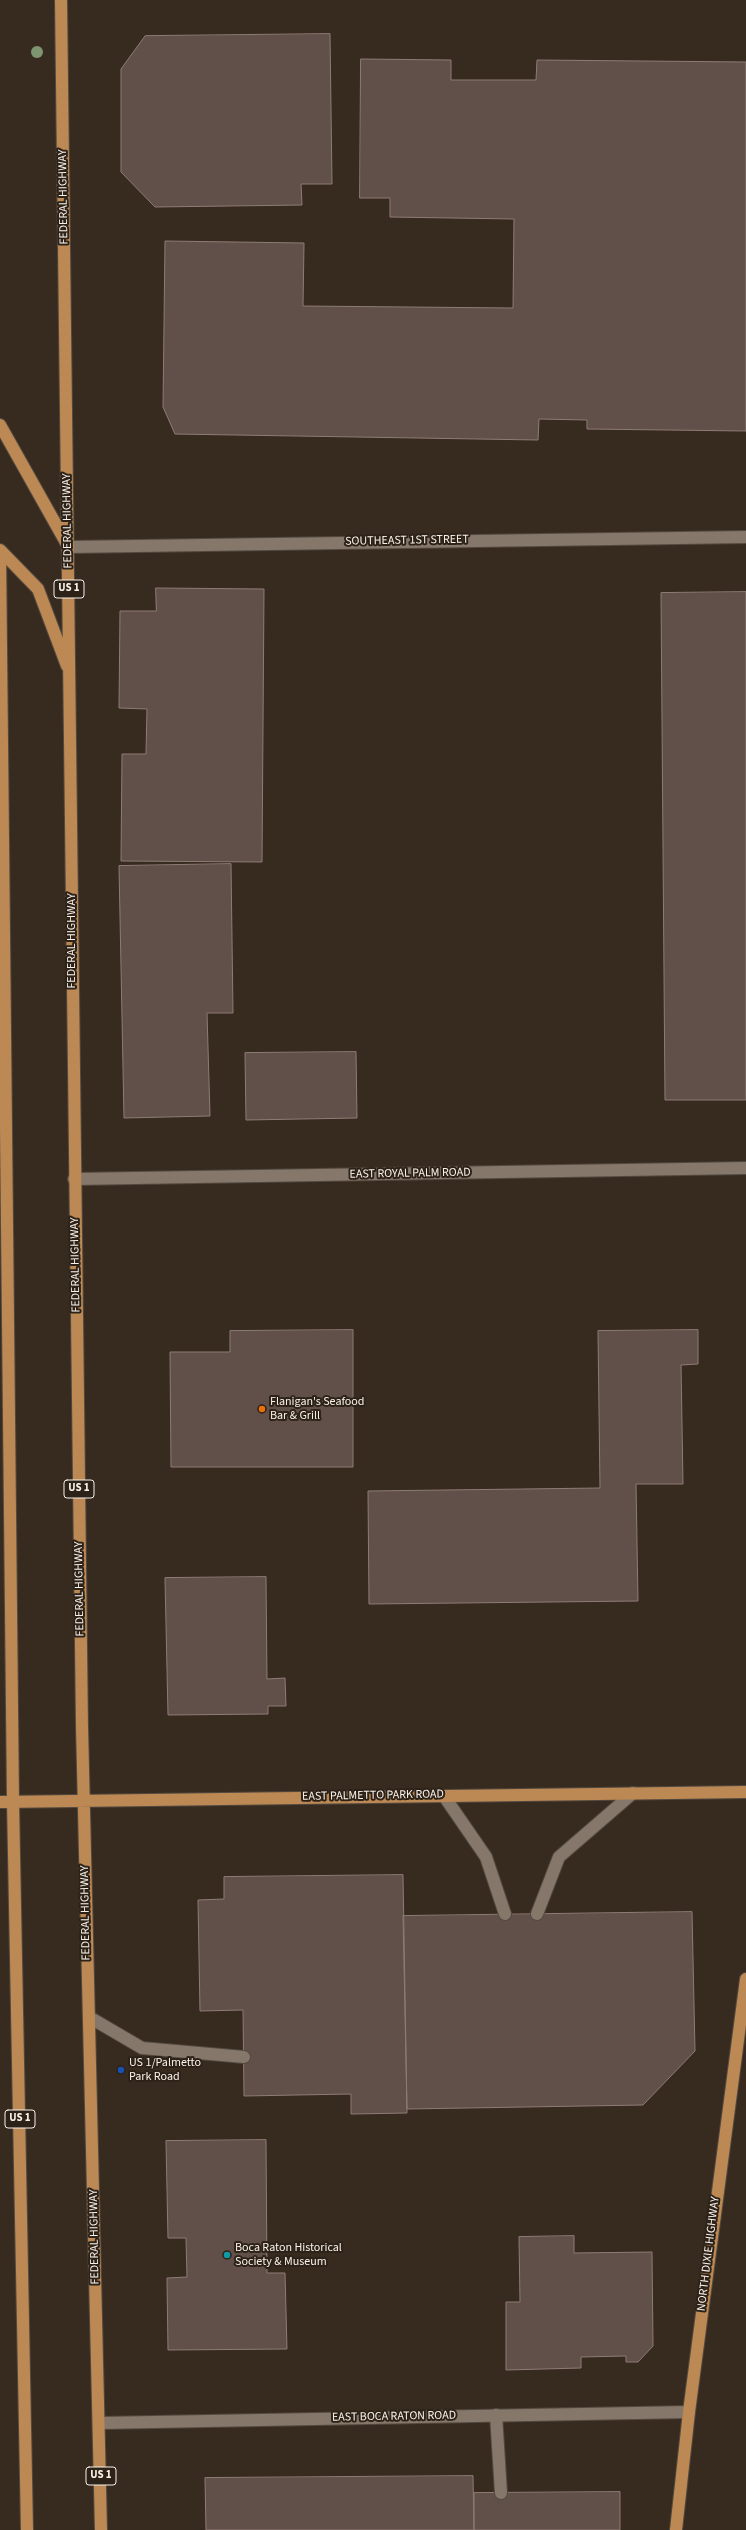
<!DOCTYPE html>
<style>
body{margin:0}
canvas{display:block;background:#372b20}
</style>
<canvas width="746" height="2530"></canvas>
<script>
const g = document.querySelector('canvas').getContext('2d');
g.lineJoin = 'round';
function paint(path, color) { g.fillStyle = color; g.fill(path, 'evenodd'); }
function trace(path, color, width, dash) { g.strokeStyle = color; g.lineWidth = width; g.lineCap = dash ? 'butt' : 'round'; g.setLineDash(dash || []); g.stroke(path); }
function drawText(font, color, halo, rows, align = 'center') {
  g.font = font + ' "Source Sans 3",sans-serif'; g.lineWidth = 4; g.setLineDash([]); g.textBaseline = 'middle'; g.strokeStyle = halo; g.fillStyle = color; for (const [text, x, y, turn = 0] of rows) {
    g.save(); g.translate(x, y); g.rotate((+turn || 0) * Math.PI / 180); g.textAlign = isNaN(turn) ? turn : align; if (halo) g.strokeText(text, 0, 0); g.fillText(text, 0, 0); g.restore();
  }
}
const building = new Path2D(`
 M330,34L332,184H301L302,205L155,207L121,172V69L145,36Z
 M361,59L451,60V80H536L537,60L746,62V431L587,429V420L539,419L538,440L175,434L163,407L165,241L304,243L303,306L513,308L514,219L390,217V198H360Z
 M156,588L264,589L262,862L121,861L122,754H146L147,709L119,708L120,611H156Z
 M746,592V1100H665L661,593Z
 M231,864L233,1013H207L210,1116L124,1118L119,866Z
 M356,1052L357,1118L246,1120L245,1053Z
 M353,1330V1467H171L170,1352H230V1331Z
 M698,1330V1364L681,1365L683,1484H636L638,1601L369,1604L368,1491L600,1488L598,1331Z
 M266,1577L267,1679L285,1678L286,1706H268V1714L168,1715L165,1578Z
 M403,1875L407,2113L351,2114V2094L244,2096L243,2010L200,2011L198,1900L224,1899V1877Z
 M692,1912L695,2051L643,2105L407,2109L403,1916Z
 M266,2140L267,2273H285L287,2349L168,2350L167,2278L187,2277L186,2238H168L166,2141Z
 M574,2236V2253L652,2252L653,2346L638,2362H626V2356L581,2357V2368L506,2370V2302H520L519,2237Z
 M473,2476L474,2530H206L205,2478Z
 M620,2492V2530H474V2493Z`);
const minor = new Path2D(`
 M69,547L746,537
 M74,1179L746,1168
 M444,1796L486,1857L505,1914
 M537,1914L559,1857L633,1793
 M89,2017L142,2048L244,2057
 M496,2415L501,2493
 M100,2423L689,2412`);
const major = new Path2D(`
 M61,0L82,1726L101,2530
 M0,425L68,546
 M0,550L13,1802L27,2530
 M0,550L38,589L67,666
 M0,1802L746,1792
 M676,2530L689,2412L746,1979`);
const trees = [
 [37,52]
];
const markers = [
 [262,1409,4,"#e8710a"],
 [121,2070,4,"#1a4fb4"],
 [227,2255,4,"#0f9aa8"]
];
const shields = [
 [69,589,30],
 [79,1489,30],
 [20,2119,30],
 [101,2476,30]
];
const shieldNames = [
 ["US 1",69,589],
 ["US 1",79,1489],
 ["US 1",20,2119],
 ["US 1",101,2476]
];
const streetNames = [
 ["FEDERAL HIGHWAY",64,197,-91],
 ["FEDERAL HIGHWAY",68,521,-91],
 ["SOUTHEAST 1ST STREET",407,541,-1],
 ["FEDERAL HIGHWAY",72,941,-90],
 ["EAST ROYAL PALM ROAD",410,1174,-1],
 ["FEDERAL HIGHWAY",76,1265,-91],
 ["FEDERAL HIGHWAY",80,1589,-91],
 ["EAST PALMETTO PARK ROAD",373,1796,-1],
 ["FEDERAL HIGHWAY",86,1913,-91],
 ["FEDERAL HIGHWAY",95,2237,-91],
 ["NORTH DIXIE HIGHWAY",709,2254,-83],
 ["EAST BOCA RATON ROAD",394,2417,-1]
];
const poiNames = [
 ["Flanigan's Seafood",270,1402],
 ["Bar & Grill",270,1416],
 ["US 1/Palmetto",129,2063],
 ["Park Road",129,2077],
 ["Boca Raton Historical",235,2248],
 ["Society & Museum",235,2262]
];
paint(building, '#614f49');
trace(building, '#8e7b75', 1);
trace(minor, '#53493f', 14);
trace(major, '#53493f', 14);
trace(minor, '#85776a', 12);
trace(major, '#bc8853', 12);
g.fillStyle = '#7f9571';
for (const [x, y] of trees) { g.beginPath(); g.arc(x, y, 6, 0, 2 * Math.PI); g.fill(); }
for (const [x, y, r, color] of markers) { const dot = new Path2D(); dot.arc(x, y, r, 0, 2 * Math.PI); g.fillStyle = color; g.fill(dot); trace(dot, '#2d2217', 1.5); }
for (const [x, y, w] of shields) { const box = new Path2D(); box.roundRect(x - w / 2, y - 9, w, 18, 3); g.fillStyle = '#2d2217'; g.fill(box); trace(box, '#f9f1ea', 1); }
drawText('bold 11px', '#f9f1ea', null, shieldNames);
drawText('12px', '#f9f1ea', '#2d2217', streetNames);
drawText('12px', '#f9f1ea', '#2d2217', poiNames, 'left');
</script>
